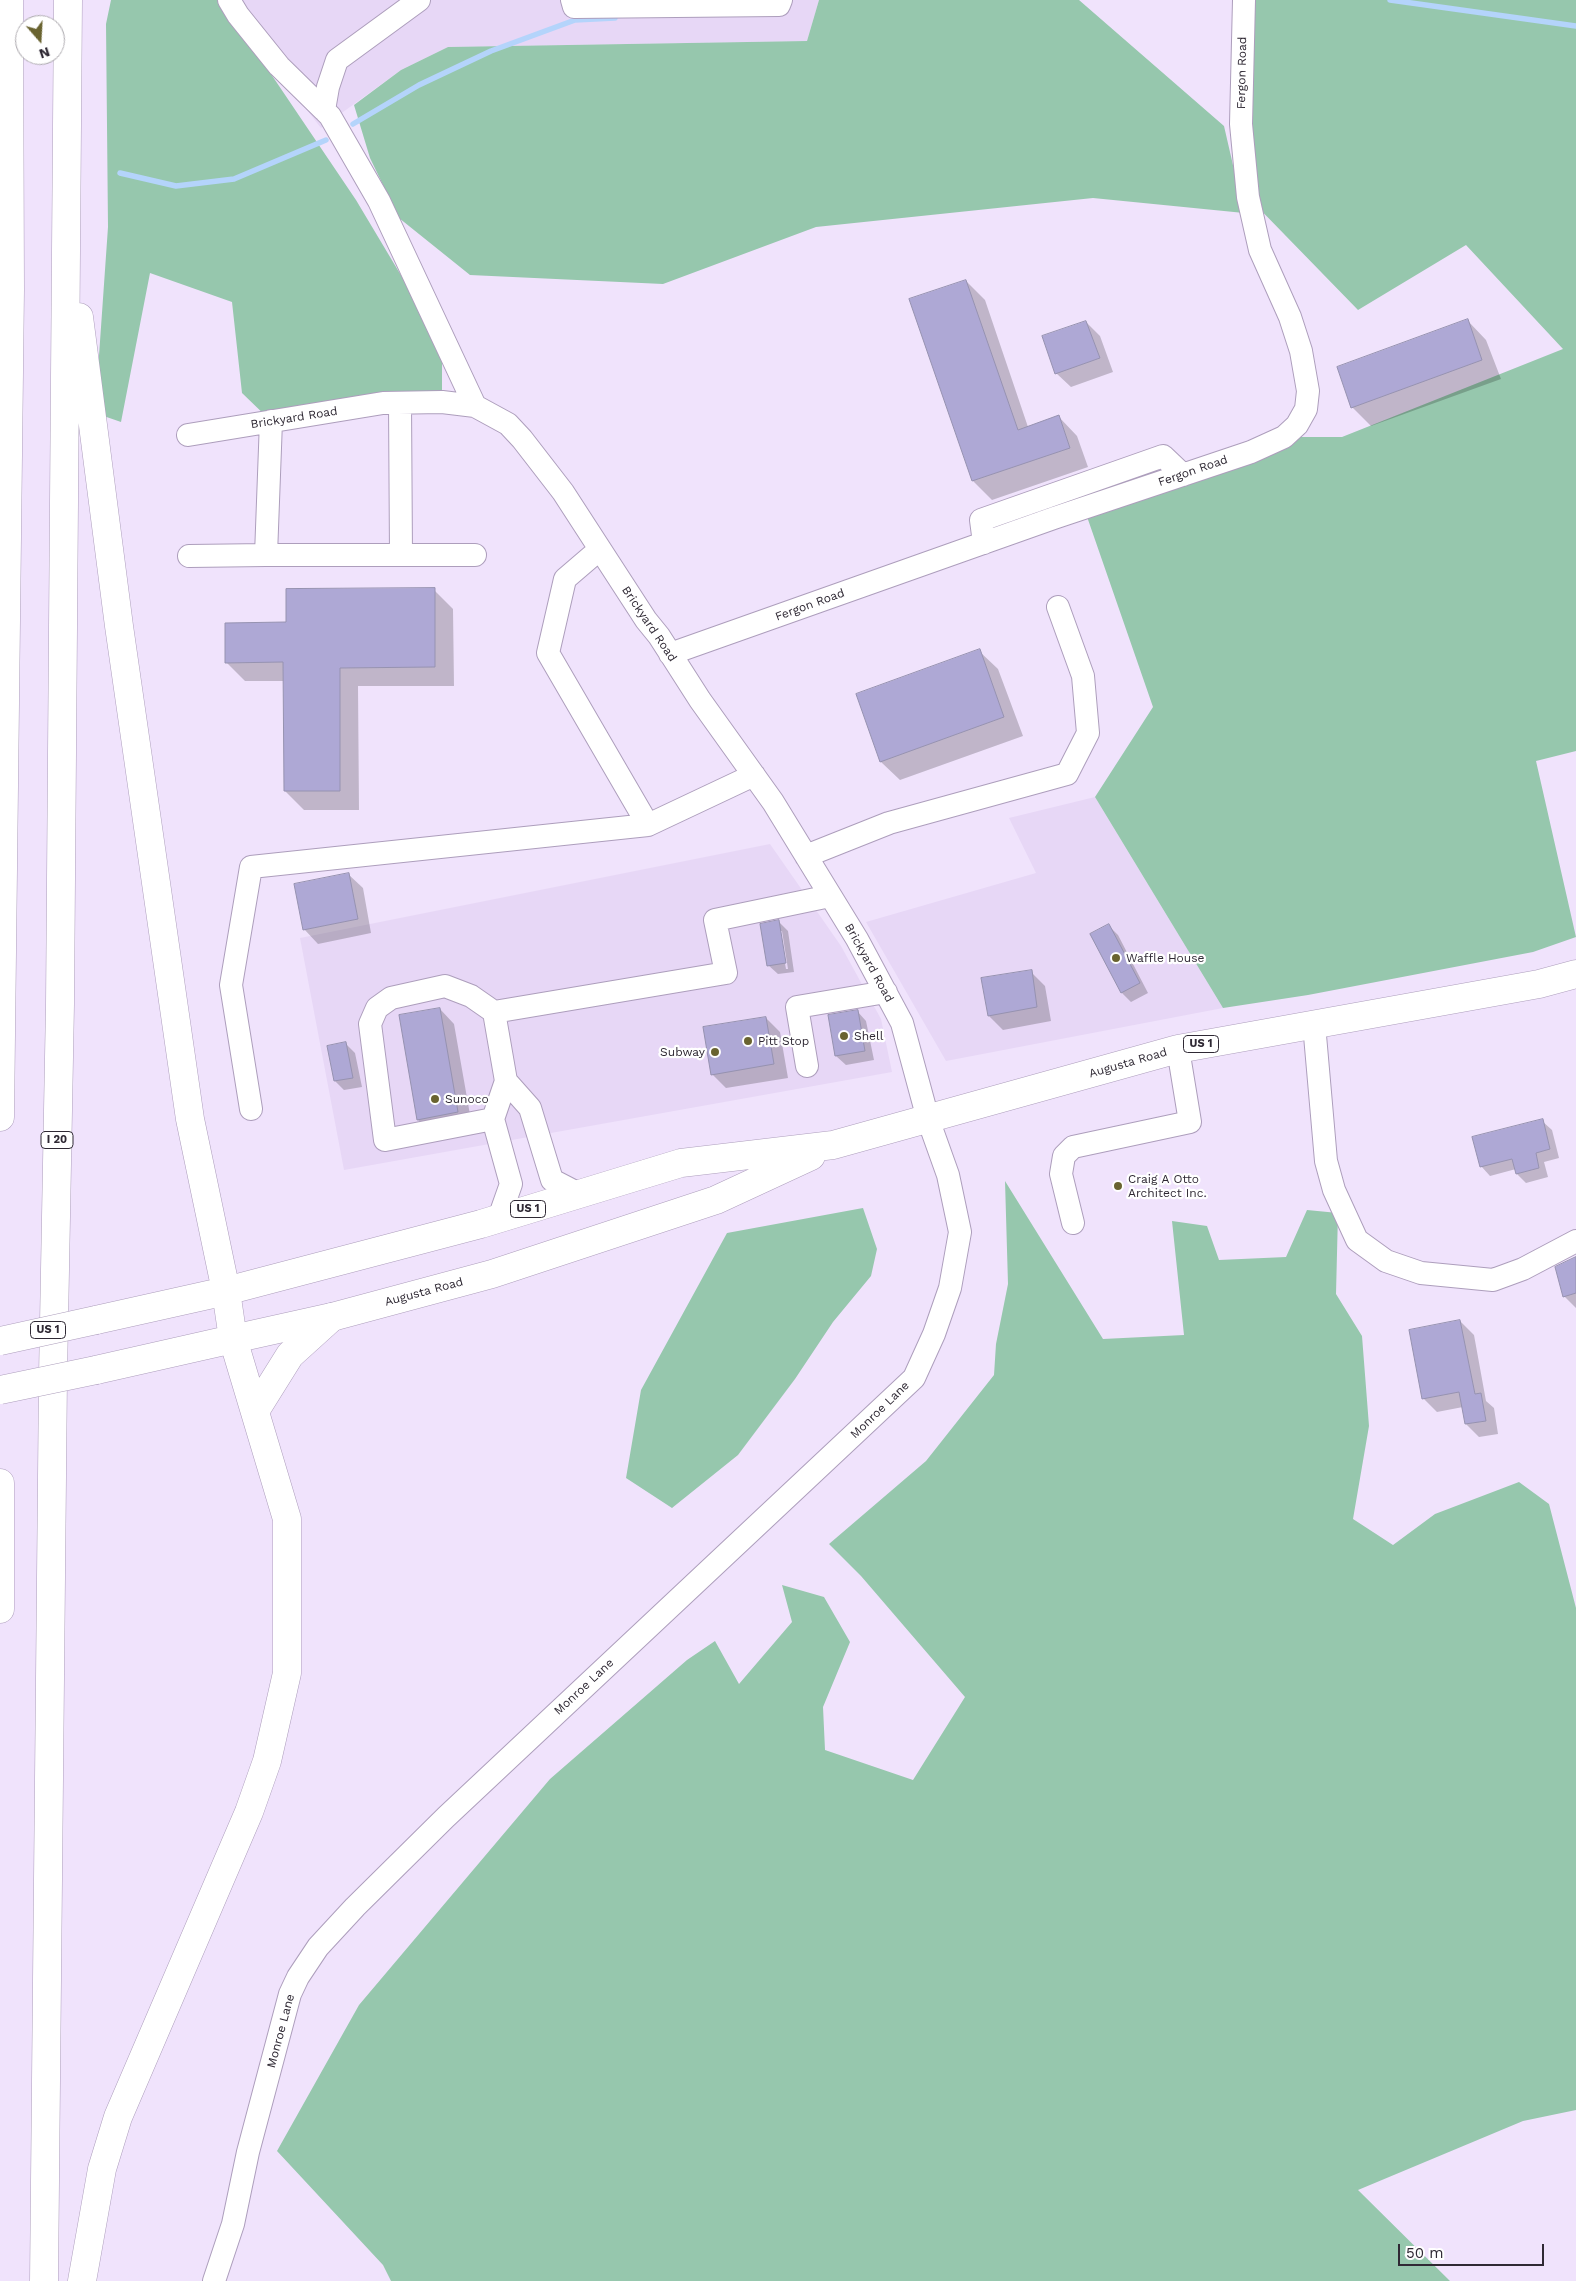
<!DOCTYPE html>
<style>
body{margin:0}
#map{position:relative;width:1576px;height:2281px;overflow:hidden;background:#f0e3fc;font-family:"Work Sans",sans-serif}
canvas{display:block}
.north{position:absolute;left:15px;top:15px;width:50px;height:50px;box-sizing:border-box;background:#fff;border:1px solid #aca9ae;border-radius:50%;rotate:161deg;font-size:14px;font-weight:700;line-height:20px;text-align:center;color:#2f2934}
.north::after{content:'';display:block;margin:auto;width:18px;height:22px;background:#696330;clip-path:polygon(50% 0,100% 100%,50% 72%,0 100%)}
.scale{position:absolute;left:1398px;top:2244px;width:146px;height:22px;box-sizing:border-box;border:2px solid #2f2934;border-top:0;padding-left:6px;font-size:15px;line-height:18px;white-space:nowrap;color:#2f2934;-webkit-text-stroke:4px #fff;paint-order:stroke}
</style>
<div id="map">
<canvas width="1576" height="2281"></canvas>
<div class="north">N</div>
<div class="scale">50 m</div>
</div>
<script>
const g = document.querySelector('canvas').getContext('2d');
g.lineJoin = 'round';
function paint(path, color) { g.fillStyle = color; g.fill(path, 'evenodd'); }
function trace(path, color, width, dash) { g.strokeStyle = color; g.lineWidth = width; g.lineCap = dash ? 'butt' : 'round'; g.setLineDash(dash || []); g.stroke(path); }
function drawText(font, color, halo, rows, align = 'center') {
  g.font = font + ' "Work Sans",sans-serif'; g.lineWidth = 4.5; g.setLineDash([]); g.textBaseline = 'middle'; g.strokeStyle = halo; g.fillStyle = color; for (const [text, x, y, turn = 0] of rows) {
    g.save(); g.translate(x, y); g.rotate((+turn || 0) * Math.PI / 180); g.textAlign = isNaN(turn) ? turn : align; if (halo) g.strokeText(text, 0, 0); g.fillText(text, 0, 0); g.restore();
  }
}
const built = new Path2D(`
 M221,0H819L807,41L448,47L401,70L321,128Z
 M1095,797L1223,1008L946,1061L866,922L1036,873L1009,818Z
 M770,844L841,946L881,1019L892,1072L344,1170L300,938Z`);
const forest = new Path2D(`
 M111,0H221L356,200L442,344V402L271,421L242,393L232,302L150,273L121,422L95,413L108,227L106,24Z
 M819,0H1079L1224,126L1244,213L1093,198L816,227L663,284L470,275L399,218L370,158L354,105L401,70L448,47L807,41Z
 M1244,0H1576V751L1536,761L1576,937L1533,952L1308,995L1223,1008L1095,797L1153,707L1084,508L1284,437H1342L1563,349L1466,245L1358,310L1248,197Z
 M1005,1181L1103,1339L1184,1335L1172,1221L1207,1226L1219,1260L1286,1257L1307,1210L1338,1213L1336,1294L1362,1336L1369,1426L1353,1519L1393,1545L1435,1514L1519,1482L1549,1504L1576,1608V2110L1523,2121L1358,2190L1450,2281H391L383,2265L277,2151L359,2005L550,1779L687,1660L715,1641L739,1684L792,1622L782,1585L824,1597L850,1642L823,1707L825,1750L913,1780L965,1697L861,1576L829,1544L926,1461L994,1375L996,1344L1008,1284Z
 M863,1208L877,1249L871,1276L833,1322L795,1379L738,1455L672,1508L626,1478L641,1390L727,1233Z`);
const shadow = new Path2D(`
 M966,281L985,300L1028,427L1059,417L1077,436L1088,467L992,500L973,481Z
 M1468,321L1486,340L1501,379L1371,426L1352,407Z
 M1086,322L1100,336L1113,372L1071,387L1056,373Z
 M434,590L453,609L454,686H358L359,810H304L285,791L284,681H245L226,662L287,624Z
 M979,651L998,669L1023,736L900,780L881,762L857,695Z
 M348,874L363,888L371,933L318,944L304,929Z
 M778,921L788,931L794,972L778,974L768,965ZM779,931H782L788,969H786Z
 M1109,926L1118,935L1148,993L1131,1002L1122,993Z
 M1031,972L1045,986L1051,1021L1003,1030L989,1016Z
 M440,1009L454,1024L472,1126L432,1134L418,1120L400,1016Z
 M857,1011L866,1021L874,1060L846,1065L836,1056L829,1016Z
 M766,1018L780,1032L788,1078L726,1088L712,1074Z
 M346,1044L355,1053L362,1087L344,1090L335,1081Z
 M1542,1121L1552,1130L1559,1158L1544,1162L1548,1177L1526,1183L1517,1174L1516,1169L1490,1176L1481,1166Z
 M1576,1259V1308L1564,1296Z
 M1460,1321L1474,1335L1486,1401L1494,1408L1498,1434L1479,1437L1466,1424L1463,1407L1437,1412L1423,1398Z`);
const stream = new Path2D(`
 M1390,0L1576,26
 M353,124L419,85L491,51L575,20L615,18
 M120,173L176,186L234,179L326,140`);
const building = new Path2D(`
 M966,280L1018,430L1059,415L1070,448L972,481L909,299Z
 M1468,319L1482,360L1351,408L1337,367Z
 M1086,321L1100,358L1055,374L1042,336Z
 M435,588V667L340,668V791H284L283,662L225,663V623L286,622V589Z
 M980,649L1004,717L880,762L856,694Z
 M349,873L358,919L303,930L294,884Z
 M779,920L786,963L767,966L760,924Z
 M1109,924L1140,983L1121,993L1090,934Z
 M1032,970L1037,1007L988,1016L981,978Z
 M440,1008L458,1112L417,1120L399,1015Z
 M858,1010L865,1051L835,1056L828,1015Z
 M766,1017L774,1064L711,1075L703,1027Z
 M346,1042L353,1078L334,1081L327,1046Z
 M1543,1119L1550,1149L1536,1153L1539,1168L1516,1174L1512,1159L1480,1167L1472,1137Z
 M1576,1257V1293L1563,1297L1555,1267Z
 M1460,1320L1475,1394L1481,1393L1486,1421L1465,1424L1459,1392L1422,1399L1409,1330Z`);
const minor = new Path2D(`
 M229,0L238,15L279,66L330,116L379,201L475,406
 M572,0L574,7L779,5L781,0
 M324,110L328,87L337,60L419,0
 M271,421L266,555H401L400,403
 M188,435L383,403L442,402L475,406L508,424L522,439L563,492L646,620L659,636L700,700L773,802L857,939L902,1023L928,1119L948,1175L960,1232L950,1288L934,1334L914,1378L446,1817L355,1907L318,1947L298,1977L290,1994L248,2152L233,2224L214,2281
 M984,543L981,520L1163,456L1183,475
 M600,549L565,579L548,653L648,825L754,775
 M401,555H475
 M189,556L266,555
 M670,654L1054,518L1251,452L1284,437L1297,425L1306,409L1308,391L1301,351L1290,317L1260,250L1248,197L1241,124L1244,0
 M806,856L889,823L1067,774L1088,733L1083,676L1058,607
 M1314,1024L1326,1161L1334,1190L1357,1240L1386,1261L1421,1273L1493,1280L1523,1269L1576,1241
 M807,1066L797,1007L886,992
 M506,1081L530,1108L552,1180L579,1194
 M251,1109L231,985L251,867L648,825
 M493,1119L385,1140L370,1024L377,1008L391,998L445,986L471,996L494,1012
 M499,1218L511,1184L493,1119L506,1081L494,1012L726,973L715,920L830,896
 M1073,1223L1061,1174L1064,1156L1073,1147L1190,1122L1178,1049`);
const major = new Path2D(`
 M226,1291L481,1224L681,1163L833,1145L1178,1049L1539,984L1576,974
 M233,1339L332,1317L492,1274L716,1200L811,1156`);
const highway = new Path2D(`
 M79,317L119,626L190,1119L226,1291L233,1339L287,1519V1673L267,1761L249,1812L118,2117L102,2169L82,2281
 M0,1117L10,289L9,0
 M96,1320L226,1291
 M96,1370L233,1339
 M255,1411L290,1355L332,1317
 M0,1483V1609
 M44,2281L53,1376L60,1004L68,0`);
const highwayBridge = new Path2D(`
 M0,1341L96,1320
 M0,1390L96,1370`);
const markers = [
 [1116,958,5,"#696330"],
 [844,1036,5,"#696330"],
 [748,1041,5,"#696330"],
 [715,1052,5,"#696330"],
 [435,1099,5,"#696330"],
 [1118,1186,5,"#696330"]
];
const shields = [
 [1201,1044,35],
 [57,1140,32],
 [528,1209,35],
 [48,1330,35]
];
const shieldNames = [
 ["US 1",1201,1044],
 ["I 20",57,1140],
 ["US 1",528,1209],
 ["US 1",48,1330]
];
const streetNames = [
 ["Fergon Road",1242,73,-89],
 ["Brickyard Road",294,418,-9],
 ["Fergon Road",1193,471,-19],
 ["Fergon Road",810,605,-20],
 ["Brickyard Road",649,624,56],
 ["Brickyard Road",869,963,61],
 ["Augusta Road",1128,1063,-16],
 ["Augusta Road",424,1292,-15],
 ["Monroe Lane",880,1410,-44],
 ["Monroe Lane",584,1687,-43],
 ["Monroe Lane",281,2031,-75]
];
const poiNames = [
 ["Waffle House",1126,958],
 ["Shell",854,1036],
 ["Pitt Stop",758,1041],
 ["Subway",705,1052,"right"],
 ["Sunoco",445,1099],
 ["Craig A Otto",1128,1179],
 ["Architect Inc.",1128,1193]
];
paint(built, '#e7d7f6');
paint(forest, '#96c7ad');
paint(shadow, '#0003');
trace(stream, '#b4d4fb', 5.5);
paint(building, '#aea8d5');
trace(building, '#9692b0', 1);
trace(minor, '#ad9ebc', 24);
trace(major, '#ad9ebc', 29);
trace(highway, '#ad9ebc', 29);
trace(minor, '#fff', 22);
trace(major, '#fff', 28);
trace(highway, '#fff', 28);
trace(highwayBridge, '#ad9ebc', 29, []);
trace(highwayBridge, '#fff', 28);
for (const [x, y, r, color] of markers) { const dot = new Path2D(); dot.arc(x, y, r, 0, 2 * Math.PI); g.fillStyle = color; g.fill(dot); trace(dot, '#fff', 2); }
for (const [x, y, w] of shields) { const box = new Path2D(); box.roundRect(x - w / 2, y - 8.5, w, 17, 4); g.fillStyle = '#fff'; g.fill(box); trace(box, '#2f2934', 1); }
drawText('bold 11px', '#2f2934', null, shieldNames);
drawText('12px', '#2f2934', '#fff', streetNames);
drawText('12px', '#2f2934', '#fff', poiNames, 'left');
</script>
